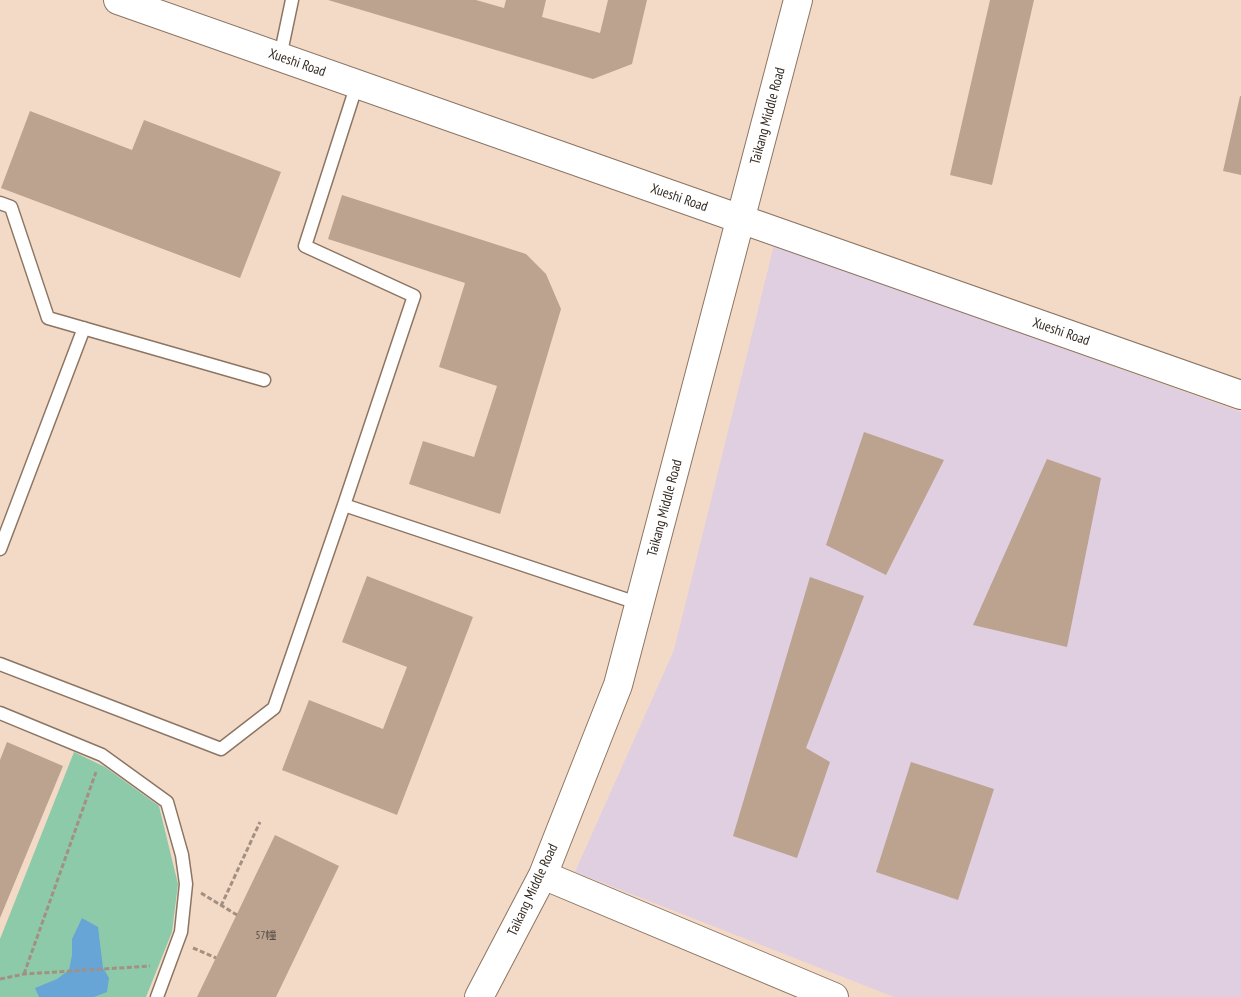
<!DOCTYPE html>
<meta charset="utf-8">
<style>
body{margin:0}
canvas{display:block;background:#f3dac6}
</style>
<canvas width="1241" height="997"></canvas>
<script>
const g = document.querySelector('canvas').getContext('2d');
g.lineJoin = 'round';
function paint(path, color) { g.fillStyle = color; g.fill(path, 'evenodd'); }
function trace(path, color, width, dash) { g.strokeStyle = color; g.lineWidth = width; g.lineCap = dash ? 'butt' : 'round'; g.setLineDash(dash || []); g.stroke(path); }
function drawText(font, color, halo, rows, align = 'center') {
  g.font = font + ' "PT Sans Narrow","Noto Sans SC",sans-serif'; g.lineWidth = 4; g.setLineDash([]); g.textBaseline = 'middle'; g.strokeStyle = halo; g.fillStyle = color; for (const [text, x, y, turn = 0] of rows) {
    g.save(); g.translate(x, y); g.rotate((+turn || 0) * Math.PI / 180); g.textAlign = isNaN(turn) ? turn : align; if (halo) g.strokeText(text, 0, 0); g.fillText(text, 0, 0); g.restore();
  }
}
const commercial = new Path2D(`
 M774,245L1241,412V997H894L575,872L674,650Z`);
const green = new Path2D(`
 M74,752L105,767L159,806L178,884L172,932L146,997H0V939Z`);
const water = new Path2D(`
 M82,918L98,927L103,968L109,978L107,992L94,997H39L35,988L57,979L69,970L72,955V939Z`);
const building = new Path2D(`
 M328,0H476L504,8L506,0H546L542,17L600,33L608,0H647L632,64L593,79Z
 M990,0H1034L992,185L950,175Z
 M1240,96H1241V175L1223,171Z
 M30,111L132,150L144,120L281,172L240,278L1,188Z
 M342,195L526,254L546,274L561,309L500,514L409,484L423,441L474,457L497,386L439,367L465,283L328,239Z
 M864,432L944,460L886,575L826,545Z
 M1047,459L1101,478L1067,647L973,625Z
 M367,576L473,617L397,815L282,770L309,700L383,729L407,667L342,642Z
 M810,577L864,596L806,748L830,762L797,858L733,836Z
 M7,742L63,766L0,918V760Z
 M911,762L994,789L958,900L876,872Z
 M275,835L339,866L276,997H197Z`);
const path = new Path2D(`
 M201,893L237,915
 M221,906L260,822
 M193,948L216,958
 M24,974L96,772
 M0,979L24,974L150,966`);
const service = new Path2D(`
 M280,57L292,0
 M0,203L11,207L48,318L264,380
 M344,505L640,604
 M0,549L84,328
 M0,664L221,749L274,708L344,505L414,296L305,246L357,84
 M0,713L102,755L167,802L182,855L186,884L181,932L157,997`);
const tertiary = new Path2D(`
 M118,0L1241,395
 M543,875L834,997
 M479,997L543,875L618,685L798,0`);
const numberNames = [
 ["57幢",266,936]
];
const streetNames = [
 ["Xueshi Road",297,63,19],
 ["Taikang Middle Road",768,116,-75],
 ["Xueshi Road",679,198,19],
 ["Xueshi Road",1061,332,19],
 ["Taikang Middle Road",665,508,-75],
 ["Taikang Middle Road",533,890,-65]
];
paint(commercial, '#e0cfe0');
paint(green, '#8dcaa9');
paint(water, '#67a5d6');
paint(building, '#bba390');
trace(service, '#8c7563', 15);
trace(tertiary, '#8c7563', 30);
trace(path, '#a39082', 3, [5, 2.5]);
trace(service, '#fff', 12);
trace(tertiary, '#fff', 28);
drawText('11px', '#574a40', null, numberNames);
drawText('14px', '#362d25', '#fff', streetNames);
</script>
